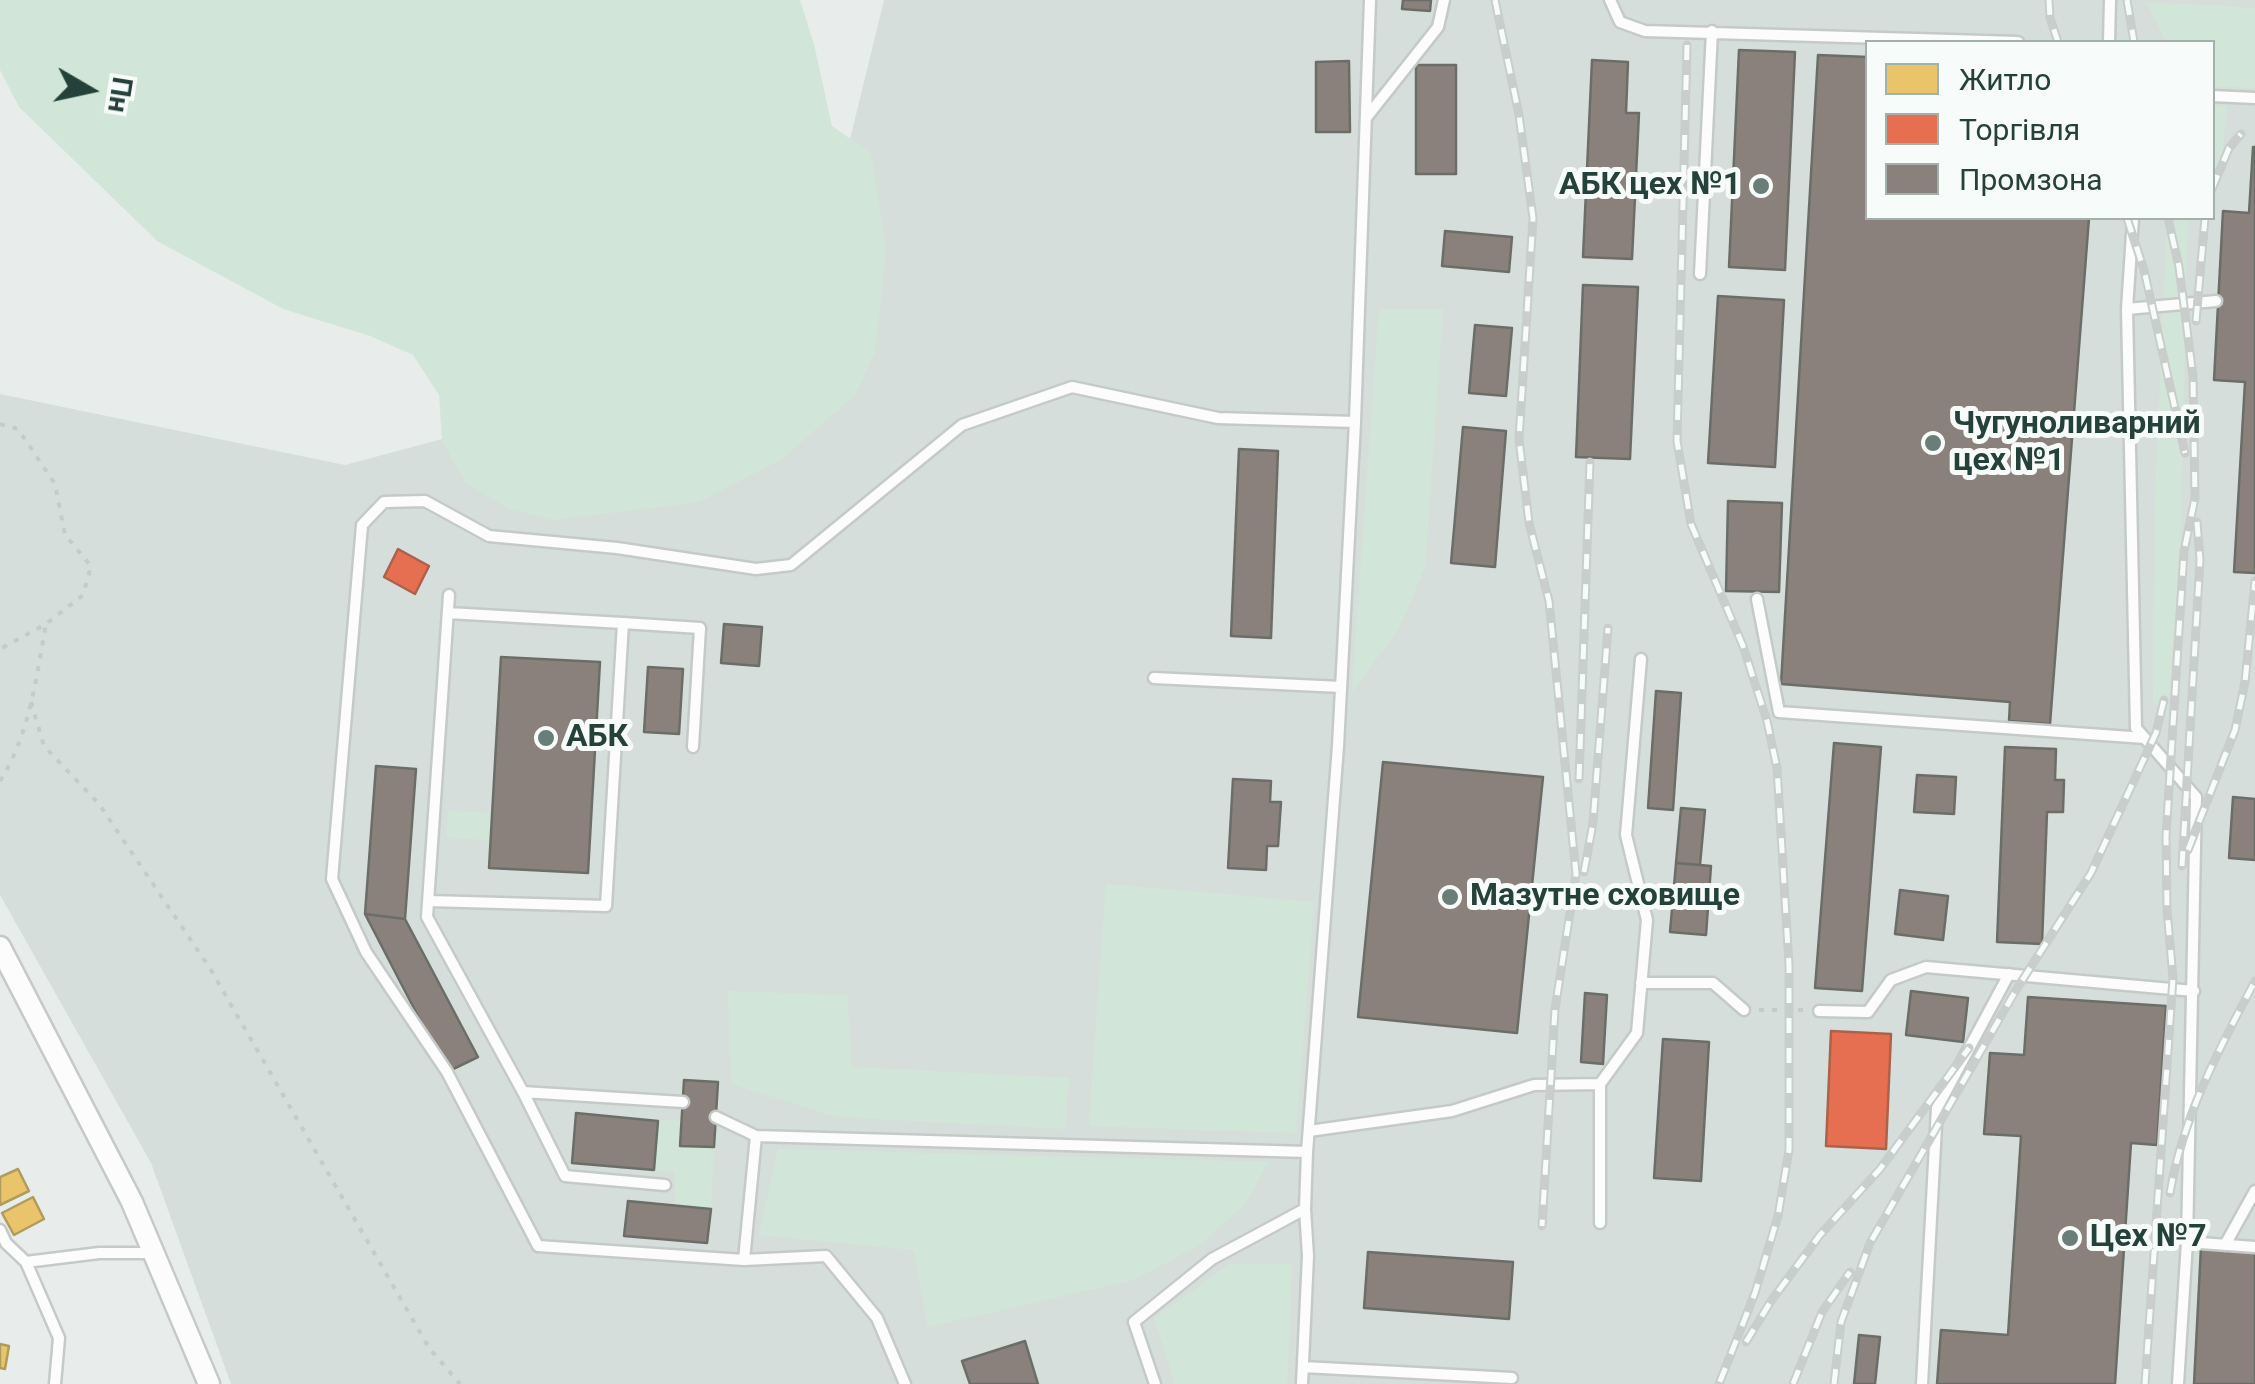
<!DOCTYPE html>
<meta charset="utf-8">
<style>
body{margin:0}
#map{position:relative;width:2255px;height:1384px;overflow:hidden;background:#e8edeb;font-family:Roboto,sans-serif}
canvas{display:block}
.legend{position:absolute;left:1865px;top:40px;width:350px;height:180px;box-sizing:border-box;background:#f7fbf9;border:2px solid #a3b1ad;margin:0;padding:12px 18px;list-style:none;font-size:30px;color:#24423a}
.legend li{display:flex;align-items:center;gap:20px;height:50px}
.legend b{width:50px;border:2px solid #a3b1ad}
.north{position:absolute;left:40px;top:40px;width:100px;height:100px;-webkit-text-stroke:8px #f7fbf9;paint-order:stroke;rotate:99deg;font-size:28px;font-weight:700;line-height:40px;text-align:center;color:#24423a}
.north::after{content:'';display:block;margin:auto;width:35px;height:45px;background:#24423a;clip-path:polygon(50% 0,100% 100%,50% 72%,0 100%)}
</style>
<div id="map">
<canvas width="2255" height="1384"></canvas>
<ul class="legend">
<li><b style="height:28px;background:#e9c46a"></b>Житло</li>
<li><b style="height:28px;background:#e76f51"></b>Торгівля</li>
<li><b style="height:28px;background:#8a817c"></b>Промзона</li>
</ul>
<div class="north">Пн</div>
</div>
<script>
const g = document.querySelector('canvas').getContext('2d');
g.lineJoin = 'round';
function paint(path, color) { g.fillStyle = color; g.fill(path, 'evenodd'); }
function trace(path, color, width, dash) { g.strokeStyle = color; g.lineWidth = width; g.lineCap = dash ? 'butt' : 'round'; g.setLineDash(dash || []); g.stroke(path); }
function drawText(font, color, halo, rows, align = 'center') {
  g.font = font + ' Roboto,sans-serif'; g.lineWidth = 10; g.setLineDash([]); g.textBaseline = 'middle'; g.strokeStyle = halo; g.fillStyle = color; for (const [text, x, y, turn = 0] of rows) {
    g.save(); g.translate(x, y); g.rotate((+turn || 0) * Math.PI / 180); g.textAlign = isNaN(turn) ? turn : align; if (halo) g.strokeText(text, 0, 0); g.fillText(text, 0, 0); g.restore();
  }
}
const built = new Path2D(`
 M884,0H2255V1384H231L151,1163L0,895V394L345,465L677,376L841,176ZM1868,42H2212V218H1868Z`);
const green = new Path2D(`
 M0,0H800L814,44L832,126L871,153L886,249L875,352L855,395L782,459L699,502L552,520L508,508L466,483L442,441L439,395L413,355L370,336L283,309L157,241L19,107L0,70Z
 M2147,2L2255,8V88L2213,86L2212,42H2166Z
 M2213,106H2227L2219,188H2213Z
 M2167,218H2188L2180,551L2167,717L2153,699L2155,502Z
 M1379,309L1443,310L1425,568L1398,630L1352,692Z
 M448,811L492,813L491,840L447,838Z
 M1106,884L1314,902L1296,1133L1089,1126Z
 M728,991L847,995L852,1067L1069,1078L1065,1129L837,1117L731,1084Z
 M682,1120L681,1145L714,1147L711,1209L675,1205V1172L654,1170L658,1121Z
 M778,1149L1269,1162L1245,1204L1200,1245L1133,1280L928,1327L914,1250L759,1235Z
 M1230,1264H1292L1287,1384H1175L1154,1318Z`);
const homes = new Path2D(`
 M18,1169L29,1191L0,1205V1177Z
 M33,1197L44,1219L14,1235L2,1213Z
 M0,1344L9,1346L5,1369L0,1368Z`);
const shops = new Path2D(`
 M398,549L429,566L415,594L384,577Z
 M1831,1031L1891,1034L1886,1149L1826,1146Z`);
const industry = new Path2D(`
 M1403,0H1431L1430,11L1402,9Z
 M1739,50L1795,52L1785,270L1729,267Z
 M1818,55L1868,57V218H2089L2050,724L2009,721L2010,702L1781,684Z
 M1592,60L1628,62L1626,113H1639L1632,259L1583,257Z
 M1349,61L1350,132H1316V62Z
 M1416,65H1456V174H1416Z
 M2253,147H2255V573L2234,572L2245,382L2214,380L2223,211L2249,213Z
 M1445,231L1512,237L1509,272L1442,266Z
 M1583,285L1638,287L1630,459L1576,457Z
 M1718,296L1784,300L1775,467L1708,463Z
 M1475,325L1512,328L1506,396L1469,393Z
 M1463,427L1506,431L1495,567L1451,563Z
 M1239,449L1278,451L1271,638L1231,636Z
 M1728,501L1782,503L1779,592L1726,591Z
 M724,624L762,627L759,666L721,663Z
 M501,657L600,662L588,873L489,868Z
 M648,667L683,669L679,734L644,732Z
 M1656,691L1681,693L1673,810L1648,808Z
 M1834,743L1881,747L1862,991L1815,988Z
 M2005,747L2056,749L2055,780H2064L2063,812H2047L2042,944L1997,942Z
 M1383,762L1543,777L1517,1033L1358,1017Z
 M376,766L416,769L405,919L365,914Z
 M1917,775L1956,777L1954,814L1914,812Z
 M1233,779L1271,781L1270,802H1281L1278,846H1267L1266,870L1228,868Z
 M2233,797L2255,799V860L2229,858Z
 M1681,808L1705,810L1700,865L1676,863Z
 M1676,863L1711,866L1706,935L1670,932Z
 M1900,890L1948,896L1943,940L1895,934Z
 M365,914L405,919L478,1057L447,1072Z
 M1911,991L1968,998L1963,1042L1906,1035Z
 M1585,993L1607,995L1603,1064L1581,1062Z
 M2028,997L2166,1006L2157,1145L2131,1143L2115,1384H1937L1941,1330L2008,1335L2021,1136L1984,1134L1990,1053L2024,1055Z
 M1663,1039L1709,1042L1701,1181L1654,1178Z
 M684,1080L718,1082L714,1147L680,1146Z
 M576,1113L658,1121L654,1170L572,1163Z
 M628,1201L711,1209L707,1243L624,1236Z
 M2201,1247L2255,1250V1384H2194Z
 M1368,1252L1513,1262L1509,1319L1364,1308Z
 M1859,1335L1880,1337L1875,1384H1854Z
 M1025,1341L1038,1384H970L962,1361Z`);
const path = new Path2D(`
 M0,424L18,429L55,484L65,535L91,566L83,595L46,624L0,649
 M31,702L44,746L99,804L211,970L429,1348L460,1384
 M0,781C30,734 36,678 46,624
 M1759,1010H1804`);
const lane = new Path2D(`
 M1610,0L1620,22L1645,31L2018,42
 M2109,42L2110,0
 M2212,96L2255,98
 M1366,118L1438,27L1444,0
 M2133,218L2127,309L2136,728L2196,797L2187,1242
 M1700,274L1712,31
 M2127,309L2216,301
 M449,595L427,917L523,1092
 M1757,599L1779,712L2145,738
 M623,623L700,628L693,747
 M1154,678L1341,687
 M429,901L606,906L623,623L448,613
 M1641,983H1713L1744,1010
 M1819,1011L1868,1012L1891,980L1926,967L2194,991
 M716,1117L756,1136L1307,1152
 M1309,1131L1452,1111L1534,1085L1600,1084
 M756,1136L744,1260L538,1246L447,1072L366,952L332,879L362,525L384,502L425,501L489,536L617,548L756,569L791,565L962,425L1072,387L1218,418L1355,422
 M665,1185L565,1176L523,1092L683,1102
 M1600,1223V1084L1637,1033L1647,920L1626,835L1641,659
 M0,1230L6,1243L26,1262L99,1253H152
 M2225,1245L2255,1191
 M744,1260L826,1256L877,1318L905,1384
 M26,1262L59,1338L55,1384
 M1303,1367L1512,1378
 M1155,1384L1134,1322L1212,1259L1305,1209
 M1302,1384L1308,1256L1305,1209L1307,1152L1338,746L1355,422L1370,0
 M1922,1384L1937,1108L2009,974
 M2178,1384L2187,1242L2255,1247`);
const street = new Path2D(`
 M0,947L132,1202L209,1384`);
const rail = new Path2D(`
 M1495,0L1519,115L1533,218L1519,439L1529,523L1549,601L1576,874L1555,1009L1542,1226
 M2049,0L2050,18L2058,42
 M2127,0L2134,42
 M1687,45L1677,441L1691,524L1743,646L1767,721L1777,768L1789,965V1150L1778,1216L1755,1293L1719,1384
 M2212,189L2229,148L2241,134
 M2127,218L2144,270L2185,453
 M2196,321L2205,218
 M1579,779L1590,462
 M2188,850L2235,730L2245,682L2255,581
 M2182,866L2200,560L2197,522
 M1584,872L1593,823L1608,628
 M2170,1193C2183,1116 2219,1049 2255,981
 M1746,1342L1771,1301L1820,1235L1880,1169L1969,1048
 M1793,1384L1822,1312L1850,1272
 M1834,1384L1841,1322L1870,1243L2016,990L2091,873L2156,733L2164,700
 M2145,1384L2173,978L2167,910L2166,836L2184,551L2195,498L2193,376L2179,267L2168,218`);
const markers = [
 [1761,186,10,"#697e78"],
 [1933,443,10,"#697e78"],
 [546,738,10,"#697e78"],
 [1450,897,10,"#697e78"],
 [2070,1238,10,"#697e78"]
];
const poiNames = [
 ["АБК цех №1",1741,186,"right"],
 ["Чугуноливарний",1953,425],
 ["цех №1",1953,462],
 ["АБК",566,738],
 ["Мазутне сховище",1470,897],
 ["Цех №7",2090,1238]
];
paint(built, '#d6dedb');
paint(green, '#d1e6d8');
paint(homes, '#e9c46a');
trace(homes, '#ae9d5c', 2.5);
paint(shops, '#e76f51');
trace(shops, '#ac624a', 2.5);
paint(industry, '#8a817c');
trace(industry, '#6b6e68', 2.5);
trace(lane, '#c5cac8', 15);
trace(street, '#c5cac8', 25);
trace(path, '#c3ccca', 4, [5, 8]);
trace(lane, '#fcfcfc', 10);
trace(street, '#fcfcfc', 20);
trace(rail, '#c9cdcc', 9);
trace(rail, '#f7fbf9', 5, [15]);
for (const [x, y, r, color] of markers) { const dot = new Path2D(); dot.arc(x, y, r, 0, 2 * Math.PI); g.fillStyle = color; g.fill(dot); trace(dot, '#f7fbf9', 4); }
drawText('bold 32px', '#24423a', '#f7fbf9', poiNames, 'left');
</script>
